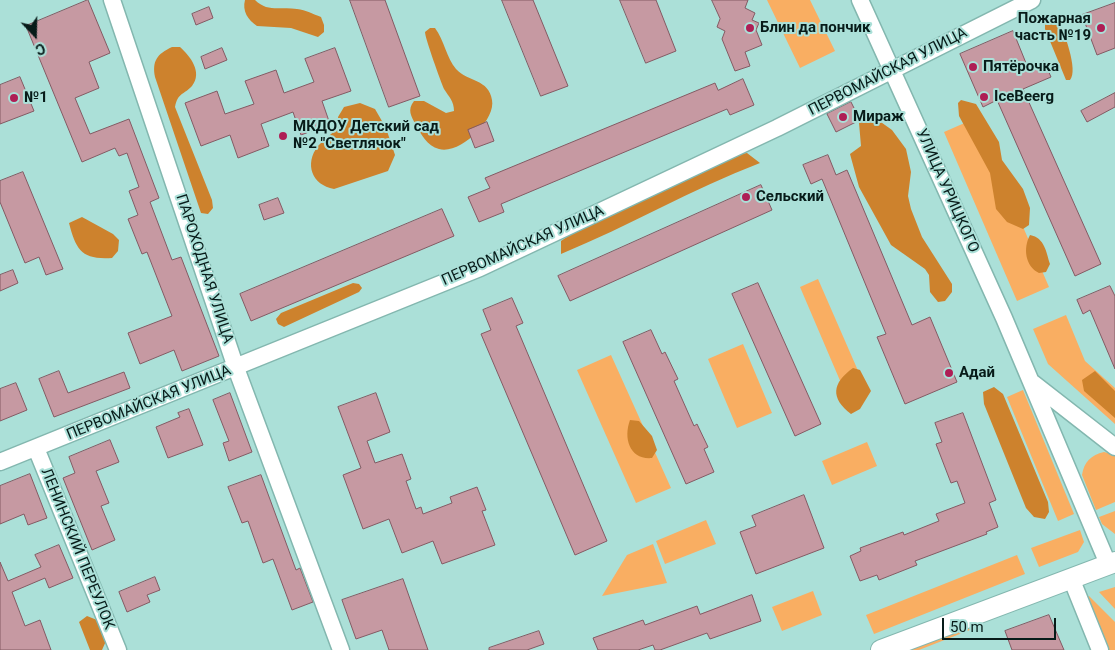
<!DOCTYPE html>
<meta charset="utf-8">
<style>
body{margin:0}
#map{position:relative;width:1115px;height:650px;overflow:hidden;background:#abe0d8;font-family:Roboto,sans-serif}
canvas{display:block}
.north{position:absolute;left:10px;top:10px;width:50px;height:50px;-webkit-text-stroke:4px #abe0d8;paint-order:stroke;rotate:159deg;font-size:14px;font-weight:700;line-height:20px;text-align:center;color:#071b19}
.north::after{content:'';display:block;margin:auto;width:18px;height:22px;background:#071b19;clip-path:polygon(50% 0,100% 100%,50% 72%,0 100%)}
.scale{position:absolute;left:942px;top:618px;width:114px;height:22px;box-sizing:border-box;border:2px solid #071b19;border-top:0;padding-left:6px;font-size:15px;line-height:18px;white-space:nowrap;color:#071b19;-webkit-text-stroke:4px #abe0d8;paint-order:stroke}
</style>
<div id="map">
<canvas width="1115" height="650"></canvas>
<div class="north">С</div>
<div class="scale">50 m</div>
</div>
<script>
const g = document.querySelector('canvas').getContext('2d');
g.lineJoin = 'round';
function paint(path, color) { g.fillStyle = color; g.fill(path, 'evenodd'); }
function trace(path, color, width, dash) { g.strokeStyle = color; g.lineWidth = width; g.lineCap = dash ? 'butt' : 'round'; g.setLineDash(dash || []); g.stroke(path); }
function drawText(font, color, halo, rows, align = 'center') {
  g.font = font + ' Roboto,sans-serif'; g.lineWidth = 4; g.setLineDash([]); g.textBaseline = 'middle'; g.strokeStyle = halo; g.fillStyle = color; for (const [text, x, y, turn = 0] of rows) {
    g.save(); g.translate(x, y); g.rotate((+turn || 0) * Math.PI / 180); g.textAlign = isNaN(turn) ? turn : align; if (halo) g.strokeText(text, 0, 0); g.fillText(text, 0, 0); g.restore();
  }
}
const green = new Path2D(`
 M767,0H810L835,51L800,68Z
 M976,118L1049,287L1017,301L944,132Z
 M818,279L866,389L847,397L800,287Z
 M1066,315L1085,361L1115,388V424L1048,364L1033,329Z
 M743,344L772,413L737,428L708,359Z
 M611,355L671,488L636,503L577,370Z
 M1023,390L1074,514L1058,521L1007,397Z
 M867,442L877,466L832,485L822,461Z
 M1104,452L1115,455V502L1096,510L1082,475C1084,462 1091,455 1104,452Z
 M1115,511V534L1102,524L1099,517Z
 M706,520L716,544L665,564L656,541Z
 M1080,530L1084,542L1078,552L1039,567L1031,548Z
 M653,544L667,583L602,596L627,555Z
 M1017,555L1025,574L874,634L866,615Z
 M1115,587V609L1099,592Z
 M813,591L822,615L782,631L772,607Z
 M1089,596L1115,622V650H1106L1084,598Z
 M968,625L970,630L919,650H911L910,647Z`);
const forest = new Path2D(`
 M245,0H255C268,13 281,6 297,9C306,10 313,14 321,17L324,25V32L318,37L291,28L257,26C248,20 242,11 245,0Z
 M1055,16L1059,18C1063,31 1079,70 1070,80H1066L1045,29V21L1049,17Z
 M430,28H435C444,40 447,59 456,69C468,82 489,79 492,100C496,120 460,155 439,149C427,146 421,134 416,125C411,116 407,110 414,101H424L446,113L454,111C454,101 449,97 444,89C441,82 425,38 425,32Z
 M172,47H180C190,56 203,72 192,86C184,95 178,92 175,107L212,200L213,208L208,214L201,213L155,77C152,61 157,54 172,47Z
 M961,100L976,104L999,142L1002,160L1023,189L1030,208L1029,225L1023,229L1007,222L996,209L990,173L959,116L958,103Z
 M360,103L375,109L386,128L395,155L388,171L334,189C312,185 304,164 318,146C324,139 333,133 339,127L338,117L344,107Z
 M865,115H871L892,130L906,149L911,172L908,196L911,209L922,237L952,284V292L945,301L938,302L930,292L929,275L925,269L891,245L859,187L850,154L861,146L859,123Z
 M747,153L760,163C692,189 629,226 561,254V241L584,225L726,156Z
 M82,217L113,234L119,240L118,251L112,258C82,260 76,250 69,223Z
 M1030,235C1045,238 1046,252 1050,264L1046,272L1039,273C1025,266 1023,248 1030,235Z
 M353,283L359,284L362,288L359,292L284,327L278,324L276,319L281,313Z
 M853,368L860,370L871,391L860,409L851,414C830,398 832,383 853,368Z
 M1095,371L1115,391V418L1084,391L1082,380Z
 M994,387L1003,394L1048,502L1049,512L1045,519L1034,517L1026,508L984,404L983,392Z
 M630,420L639,421L652,436L657,450L652,458C630,460 623,439 630,420Z
 M87,616L97,620L106,641L102,650H90L79,622Z`);
const building = new Path2D(`
 M88,0L110,53L89,62L99,88L75,98L90,134L129,119L159,198L150,202L172,260L181,257L219,356L182,371L174,350L140,364L128,333L172,316L147,252L142,254L128,219L138,215L129,191L139,187L127,153L119,156L115,148L82,162L26,26Z
 M350,0H385L420,96L389,107Z
 M502,0H533L568,86L541,96Z
 M620,0H656L676,51L646,63Z
 M712,0H748L745,8L755,13L752,20L759,23L756,30L762,45L745,52L750,66L735,71L722,39L725,31L717,27L720,19Z
 M1115,3V48L1097,55L1082,15Z
 M209,7L213,18L196,25L192,14Z
 M1013,31L1028,68L1044,61L1051,77L1023,89L1101,264L1075,276L997,100L983,107L960,54Z
 M222,48L227,60L205,69L201,57Z
 M335,48L351,91L322,101L330,124L301,135L293,112L261,124L269,146L238,158L230,135L201,146L185,103L217,91L225,114L254,104L245,81L276,70L284,93L314,82L305,59Z
 M20,77L34,111L0,124V85Z
 M743,79L754,105L730,115L727,109L501,204L504,212L479,222L468,197L490,188L485,178L715,83L718,90Z
 M1115,93V107L1087,122L1081,111Z
 M851,102L860,120L836,132L827,114Z
 M487,122L494,141L475,148L468,130Z
 M828,155L836,175L847,170L912,325L930,317L957,382L905,404L877,337L886,334L822,179L811,184L803,165Z
 M23,172L63,269L46,275L39,257L25,263L0,202V181Z
 M761,185L772,210L570,301L558,276Z
 M278,198L284,213L264,220L259,205Z
 M442,209L454,236L251,321L240,294Z
 M13,270L18,283L0,291V275Z
 M758,283L821,424L795,436L732,294Z
 M1110,286L1115,296V369L1090,310L1083,314L1077,300Z
 M512,298L523,323L516,326L607,541L575,555L481,334L491,330L483,310Z
 M651,330L662,354L665,352L678,379L674,381L694,426L697,424L708,447L704,449L714,472L686,484L623,342Z
 M59,371L68,393L124,372L130,388L54,417L39,379Z
 M16,383L27,410L0,421V389Z
 M230,393L252,452L229,461L223,443L229,441L213,400Z
 M376,393L390,432L367,441L375,463L402,454L411,479L406,481L416,509L421,507L423,514L452,503L450,497L477,487L486,510L482,511L495,545L442,564L433,541L402,553L389,519L363,529L343,475L361,468L338,407Z
 M189,409L203,445L168,458L156,427L180,417L178,413Z
 M963,413L996,500L989,503L998,527L986,532L987,534L915,561L917,565L879,580L877,575L860,581L850,556L861,551L860,548L903,532L904,535L939,521L936,514L965,503L957,481L951,483L936,444L942,442L935,423Z
 M110,440L119,462L96,471L109,503L101,506L115,540L92,550L63,478L75,473L69,457Z
 M30,474L47,518L28,525L24,514L0,524V486Z
 M261,475L296,570L300,568L313,602L292,610L273,559L263,563L248,521L242,523L228,487Z
 M804,495L824,548L756,574L740,532L756,526L752,516Z
 M59,545L73,578L49,588L45,578L12,592L25,626L40,620L51,650H0V562L8,581L41,567L35,555Z
 M155,577L160,590L147,595L150,602L127,612L119,592Z
 M403,579L428,650H389L382,630L356,639L342,600Z
 M752,595L761,621L710,639L707,633L660,650H655L653,645L638,650H598L593,638L643,620L645,625L697,606L700,614Z
 M1049,615L1064,650H1012L1005,631Z
 M539,631L544,644L527,650H489V648Z`);
const minor = new Path2D(`
 M112,0L236,368L341,650
 M860,0L1004,318L1108,564
 M1033,383L1115,447
 M36,448L118,650
 M0,462L480,268L777,128L1032,0
 M1071,578L1100,650`);
const tertiary = new Path2D(`
 M881,650L1115,562`);
const markers = [
 [750,28,5,"#ae1e55"],
 [1101,28,5,"#ae1e55"],
 [973,67,5,"#ae1e55"],
 [984,97,5,"#ae1e55"],
 [14,98,5,"#ae1e55"],
 [843,117,5,"#ae1e55"],
 [283,136,5,"#ae1e55"],
 [746,197,5,"#ae1e55"],
 [949,373,5,"#ae1e55"]
];
const poiNames = [
 ["Пожарная",1091,19,"right"],
 ["часть №19",1091,36,"right"],
 ["Блин да пончик",760,28],
 ["Пятёрочка",983,67],
 ["IceBeerg",994,97],
 ["№1",24,98],
 ["Мираж",853,117],
 ["МКДОУ Детский сад",293,127],
 ["№2 \"Светлячок\"",293,144],
 ["Сельский",756,197],
 ["Адай",959,373]
];
const streetNames = [
 ["ПЕРВОМАЙСКАЯ УЛИЦА",888,72,-27],
 ["УЛИЦА УРИЦКОГО",947,191,66],
 ["ПЕРВОМАЙСКАЯ УЛИЦА",523,246,-24],
 ["ПАРОХОДНАЯ УЛИЦА",204,269,72],
 ["ПЕРВОМАЙСКАЯ УЛИЦА",149,403,-22],
 ["ЛЕНИНСКИЙ ПЕРЕУЛОК",77,549,68]
];
paint(green, '#f9ae62');
paint(forest, '#cd822d');
paint(building, '#c699a2');
trace(building, '#835a63', 1);
trace(minor, '#83b7af', 19);
trace(tertiary, '#83b7af', 22);
trace(minor, '#fff', 16);
trace(tertiary, '#fff', 20);
for (const [x, y, r, color] of markers) { const dot = new Path2D(); dot.arc(x, y, r, 0, 2 * Math.PI); g.fillStyle = color; g.fill(dot); trace(dot, '#abe0d8', 2); }
drawText('bold 15px', '#071b19', '#abe0d8', poiNames, 'left');
drawText('15px', '#071b19', '#abe0d8', streetNames);
</script>
